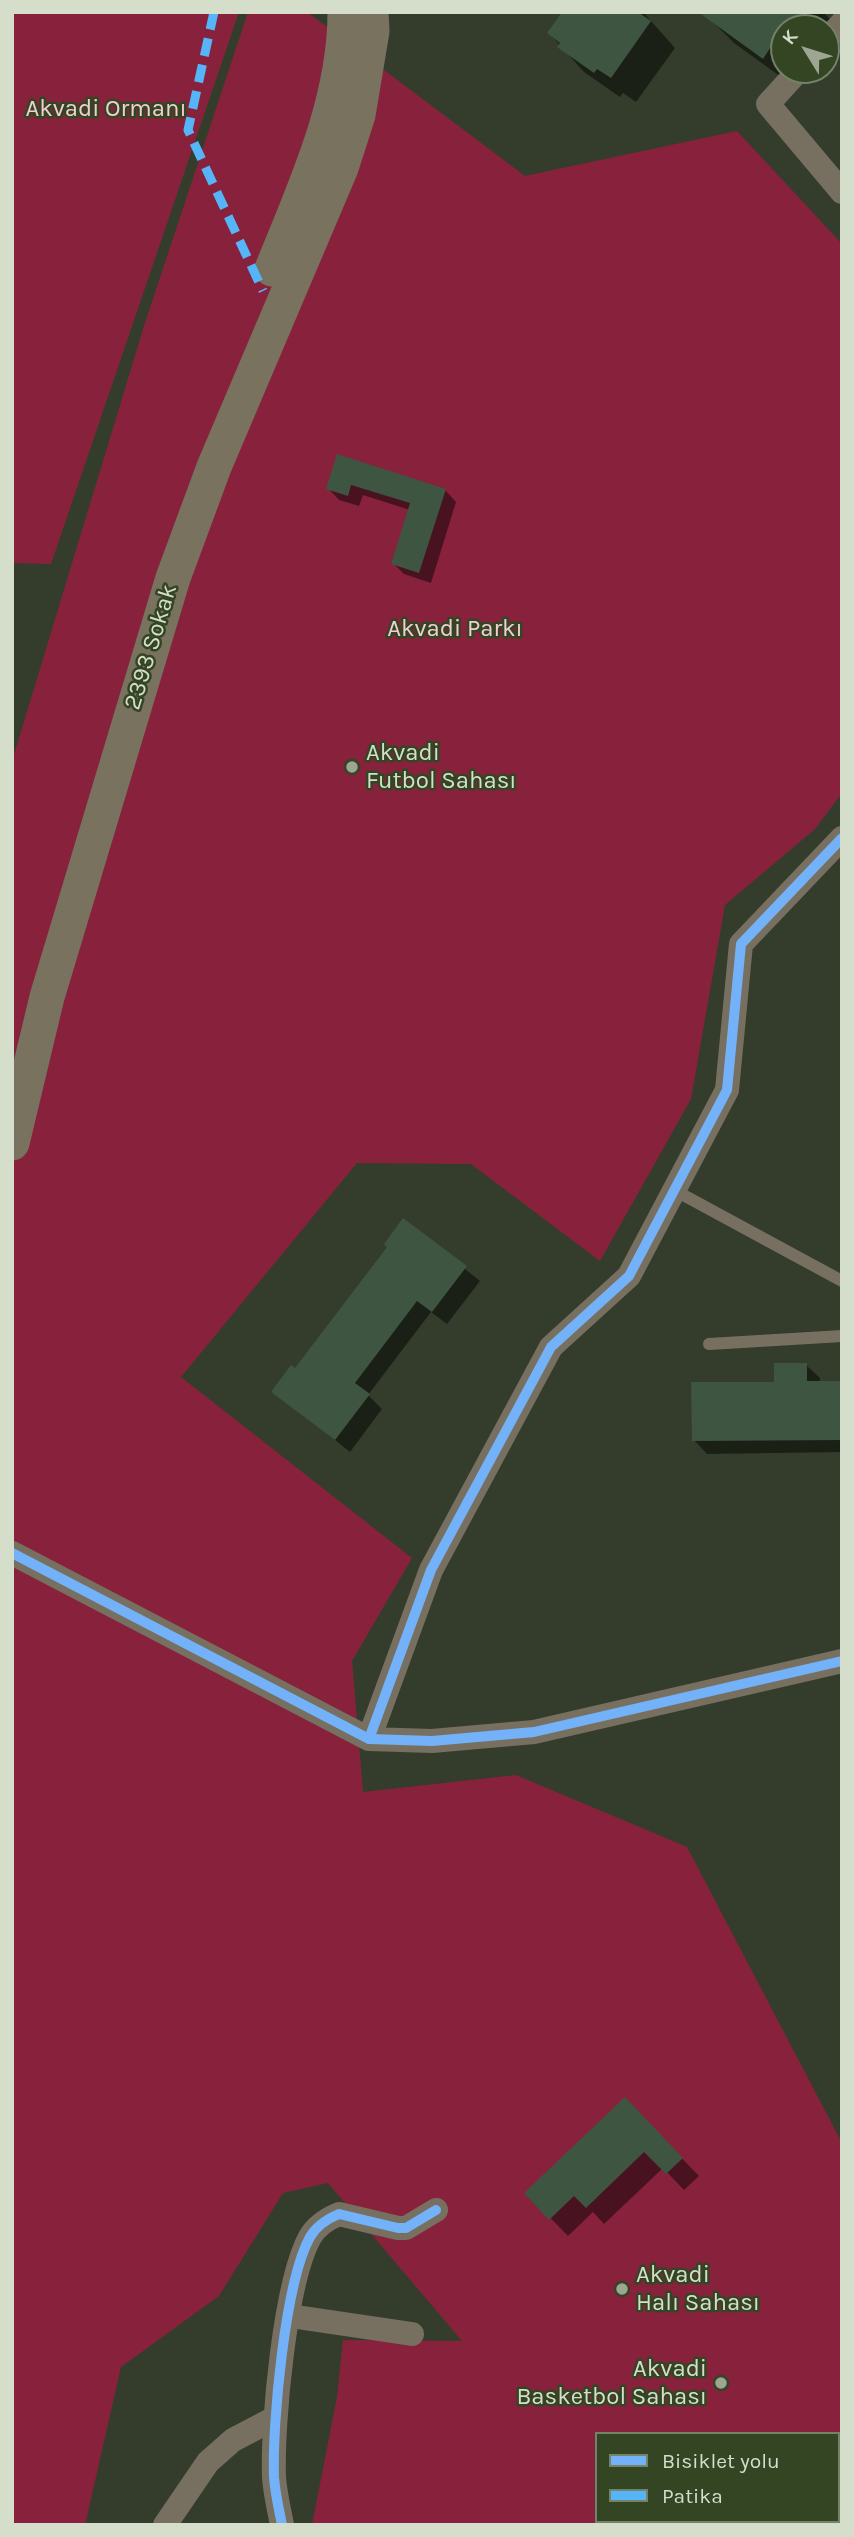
<!DOCTYPE html>
<meta charset="utf-8">
<style>
body{margin:0}
#map{position:relative;width:854px;height:2537px;overflow:hidden;background:#343d2c;font-family:Karla,sans-serif}
canvas{display:block}
.frame{position:absolute;inset:0;border:14px solid #d4decb;pointer-events:none}
.legend{position:absolute;left:595px;top:2432px;width:245px;height:91px;box-sizing:border-box;background:#344524;border:2px solid #748267;margin:0;padding:9px 12px;list-style:none;font-size:21px;color:#d4decb}
.legend li{display:flex;align-items:center;gap:14px;height:35px}
.legend b{width:35px;border:2px solid #748267}
.north{position:absolute;left:770px;top:14px;width:70px;height:70px;box-sizing:border-box;background:#344524;border:2px solid #748267;border-radius:50%;rotate:308deg;font-size:19px;font-weight:700;line-height:28px;text-align:center;color:#d4decb}
.north::after{content:'';display:block;margin:auto;width:24px;height:32px;background:#9ca693;clip-path:polygon(50% 0,100% 100%,50% 72%,0 100%)}
</style>
<div id="map">
<canvas width="854" height="2537"></canvas>
<div class="frame"></div>
<ul class="legend">
<li><b style="height:9px;background:#73b2f8"></b>Bisiklet yolu</li>
<li><b style="height:9px;background:#56b5f8"></b>Patika</li>
</ul>
<div class="north">K</div>
</div>
<script>
const g = document.querySelector('canvas').getContext('2d');
g.lineJoin = 'round';
function paint(path, color) { g.fillStyle = color; g.fill(path, 'evenodd'); }
function trace(path, color, width, dash) { g.strokeStyle = color; g.lineWidth = width; g.lineCap = dash ? 'butt' : 'round'; g.setLineDash(dash || []); g.stroke(path); }
function drawText(font, color, halo, rows, align = 'center') {
  g.font = font + ' Karla,sans-serif'; g.lineWidth = 5; g.setLineDash([]); g.textBaseline = 'middle'; g.strokeStyle = halo; g.fillStyle = color; for (const [text, x, y, turn = 0] of rows) {
    g.save(); g.translate(x, y); g.rotate((+turn || 0) * Math.PI / 180); g.textAlign = isNaN(turn) ? turn : align; if (halo) g.strokeText(text, 0, 0); g.fillText(text, 0, 0); g.restore();
  }
}
const green = new Path2D(`
 M12,12H239L51,564L12,563Z
 M248,12H307L525,176L737,131L842,244V793L815,829L725,905L691,1099L600,1261L471,1164L357,1163L181,1377L412,1558L352,1661L363,1792L516,1775L687,1847L842,2143V2525H312L337,2397L343,2340L462,2341L328,2183L283,2193L219,2296L121,2367L85,2525H12V761L144,326ZM597,2434H838V2521H597Z`);
const shadow = new Path2D(`
 M564,12H643L675,48L636,102L623,93L620,97L584,72L549,33Z
 M713,12H823L832,21L826,28H784V70L788,82L734,43L709,18Z
 M338,456L445,490L456,502L431,583L404,574L393,563L410,510L363,495L359,506L339,500L328,488Z
 M404,1220L480,1281L447,1324L431,1312L368,1395L382,1409L350,1452L274,1391L295,1371L389,1247Z
 M806,1365L820,1378V1383H842V1452L707,1454L694,1440Z
 M642,2117L699,2176L684,2190L663,2168L604,2224L593,2212L568,2236L526,2193Z`);
const building = new Path2D(`
 M562,12H638L651,21L611,78L597,69L594,73L557,47L560,43L547,33Z
 M698,12H803L792,28H784V39L777,49L772,45L763,59Z
 M337,454L446,489L419,573L391,564L410,503L351,485L348,496L326,489Z
 M403,1218L467,1266L432,1312L417,1301L355,1383L370,1394L335,1440L271,1392L291,1365L295,1368L387,1247L384,1244Z
 M774,1363H807V1381H842V1440L692,1441L691,1382H774Z
 M625,2097L683,2158L666,2174L644,2152L586,2208L574,2196L549,2220L524,2193Z`);
const service = new Path2D(`
 M674,1190L842,1281
 M709,1344L842,1336`);
const minor = new Path2D(`
 M826,41L842,23
 M799,70L768,104L842,192
 M12,1553L369,1739L432,1741L534,1732L842,1661
 M369,1739L431,1570L551,1347L629,1276L727,1090L741,944L842,838
 M290,2316L412,2334
 M165,2525L208,2462L233,2440L275,2418
 M282,2525C279,2509 275,2493 274,2477C272,2424 285,2282 310,2237C317,2225 327,2219 339,2214L398,2228H406L436,2210`);
const secondary = new Path2D(`
 M272,269C305,187 345,102 345,12
 M12,1143L47,997L173,578L214,467L341,168L358,115L372,31L371,12`);
const quiet = new Path2D(`
 M214,12L188,130L263,291`);
const cycleway = new Path2D(`
 M12,1553L369,1739L432,1741L534,1732L842,1661
 M369,1739L431,1570L551,1347L629,1276L727,1090L741,944L842,838
 M282,2525C279,2509 275,2493 274,2477C272,2424 285,2282 310,2237C317,2225 327,2219 339,2214L398,2228H406L436,2210`);
const markers = [
 [352,767,7,"#9ca693"],
 [622,2289,7,"#9ca693"],
 [721,2383,7,"#9ca693"]
];
const parkNames = [
 ["Akvadi Ormanı",106,109],
 ["Akvadi Parkı",455,629]
];
const streetNames = [
 ["2393 Sokak",151,647,-73]
];
const poiNames = [
 ["Akvadi",366,753],
 ["Futbol Sahası",366,781],
 ["Akvadi",636,2275],
 ["Halı Sahası",636,2303],
 ["Akvadi",707,2369,"right"],
 ["Basketbol Sahası",707,2397,"right"]
];
paint(green, '#88223c');
paint(shadow, '#0007');
paint(building, '#3d5541');
trace(service, '#777061', 12);
trace(minor, '#777061', 24);
trace(secondary, '#78725f', 35);
trace(quiet, '#56b5f8', 9, [18, 9]);
trace(cycleway, '#73b2f8', 10);
for (const [x, y, r, color] of markers) { const dot = new Path2D(); dot.arc(x, y, r, 0, 2 * Math.PI); g.fillStyle = color; g.fill(dot); trace(dot, '#344524', 2.5); }
drawText('24px', '#f1ced1', '#344524', parkNames);
drawText('24px', '#d4decb', '#344524', streetNames);
drawText('24px', '#d4decb', '#344524', poiNames, 'left');
</script>
